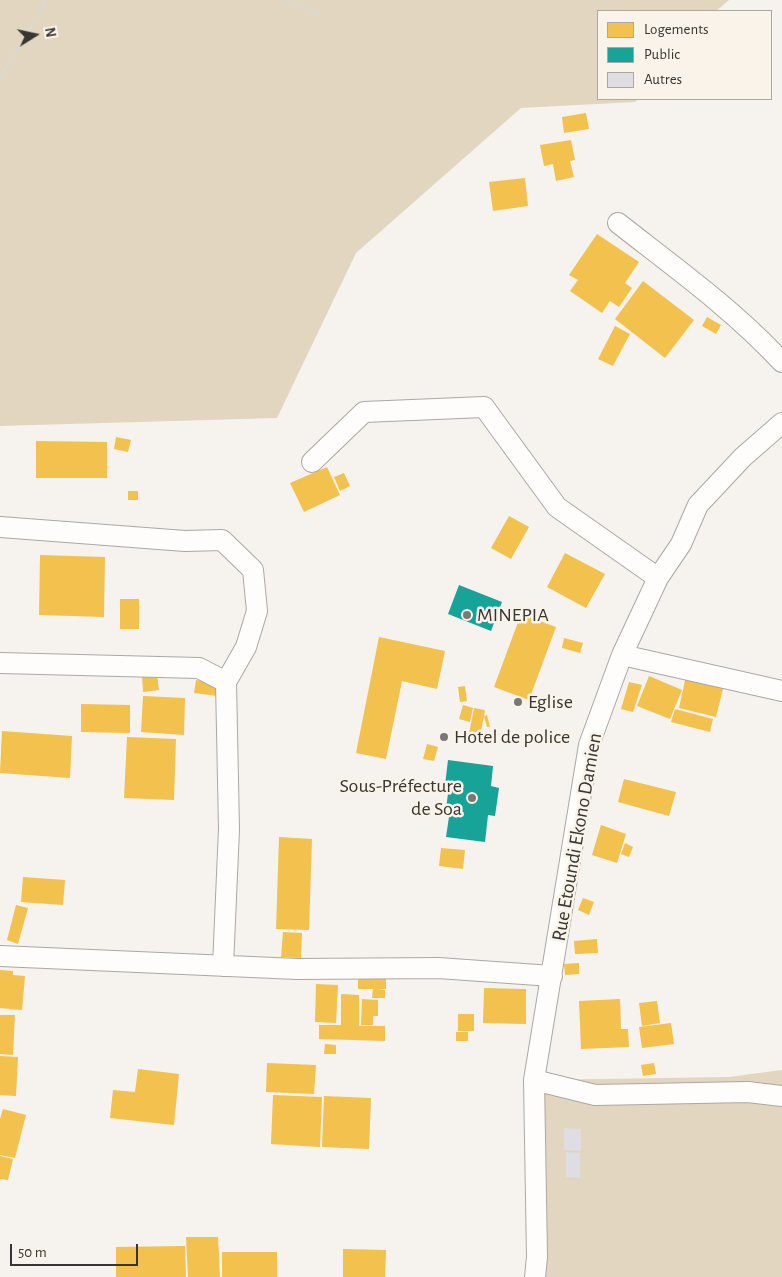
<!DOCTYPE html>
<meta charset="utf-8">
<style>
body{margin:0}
#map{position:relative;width:782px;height:1277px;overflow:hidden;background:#f6f2ee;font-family:"Alegreya Sans",sans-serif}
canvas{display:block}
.legend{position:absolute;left:597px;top:10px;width:175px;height:90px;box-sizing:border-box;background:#f9f3ea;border:1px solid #aca7a0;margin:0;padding:6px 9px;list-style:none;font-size:15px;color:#383632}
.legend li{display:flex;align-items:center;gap:10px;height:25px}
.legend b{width:25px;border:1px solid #aca7a0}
.north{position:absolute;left:10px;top:10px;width:50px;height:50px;-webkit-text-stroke:4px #f9f3ea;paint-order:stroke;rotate:80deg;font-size:14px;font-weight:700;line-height:20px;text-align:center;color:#383632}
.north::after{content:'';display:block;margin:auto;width:18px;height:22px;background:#383632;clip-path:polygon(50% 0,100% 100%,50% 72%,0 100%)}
.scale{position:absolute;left:10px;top:1244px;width:128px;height:22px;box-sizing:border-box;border:2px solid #383632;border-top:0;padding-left:6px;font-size:15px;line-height:18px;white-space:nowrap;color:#383632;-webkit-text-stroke:4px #f9f3ea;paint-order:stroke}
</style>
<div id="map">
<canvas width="782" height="1277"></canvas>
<ul class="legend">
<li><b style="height:14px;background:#f2c14e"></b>Logements</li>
<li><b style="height:14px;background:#17a398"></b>Public</li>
<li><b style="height:14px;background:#dedde3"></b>Autres</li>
</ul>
<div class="north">N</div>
<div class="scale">50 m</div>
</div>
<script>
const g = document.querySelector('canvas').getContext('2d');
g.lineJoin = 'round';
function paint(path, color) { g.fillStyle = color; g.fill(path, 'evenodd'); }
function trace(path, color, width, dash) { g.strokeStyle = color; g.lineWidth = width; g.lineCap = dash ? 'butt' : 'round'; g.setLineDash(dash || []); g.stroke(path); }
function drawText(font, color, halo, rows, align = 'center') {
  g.font = font + ' "Alegreya Sans",sans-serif'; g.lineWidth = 5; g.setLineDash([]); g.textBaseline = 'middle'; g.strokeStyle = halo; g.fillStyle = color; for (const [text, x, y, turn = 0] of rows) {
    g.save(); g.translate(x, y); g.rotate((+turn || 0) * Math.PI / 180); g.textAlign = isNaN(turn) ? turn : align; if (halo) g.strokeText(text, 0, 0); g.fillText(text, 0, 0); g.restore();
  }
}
const green = new Path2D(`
 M0,0H729L716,11H598V99H638L635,102L521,108L356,253L277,418L0,426Z
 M782,1070V1277H537L534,1080L729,1077Z`);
const homes = new Path2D(`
 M586,113L589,129L564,133L562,117Z
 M571,140L575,160L570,161L574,177L556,181L553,164L544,166L540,145Z
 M525,178L528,206L493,211L489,182Z
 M597,234L639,262L625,283L632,288L619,307L610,301L602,313L570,291L578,280L569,275Z
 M643,281L694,320L665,358L615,319Z
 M707,317L721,325L716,334L702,326Z
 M615,326L630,334L613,366L598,359Z
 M116,437L131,440L128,452L114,449Z
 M36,441L107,442V478H36Z
 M327,467L340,495L304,512L290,483Z
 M344,473L350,486L340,491L334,477Z
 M128,491H138V500H128Z
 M509,516L529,527L511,559L491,548Z
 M565,553L605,574L586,608L547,587Z
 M40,555L105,557L104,617L39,615Z
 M120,599H139V629H120Z
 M521,614L556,627L529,700L494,687Z
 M379,637L445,651L437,689L402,681L386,759L356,753Z
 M564,638L583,643L580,653L562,648Z
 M157,674L159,690L143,692L142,675Z
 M649,676L682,690L670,719L637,706Z
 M686,676L724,685L716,717L679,708Z
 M196,680L220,683L218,696L194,693Z
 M629,682L642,685L633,712L621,709Z
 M465,686L467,701L460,702L458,687Z
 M143,696L185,698L184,735L141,732Z
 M81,704L130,705V733L81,732Z
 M463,705L473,708L470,722L459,719Z
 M474,708L485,710L484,716L487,715L490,727H487L484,716L480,736L469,734Z
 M675,709L713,719L710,732L671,722Z
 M2,731L72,736L70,778L0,773Z
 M127,737L176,739L174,800L124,798Z
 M427,744L438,747L434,761L423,759Z
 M624,779L676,792L669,816L618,802Z
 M601,825L626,834L617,863L592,855Z
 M279,837L312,839L309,930L276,929Z
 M625,843L633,847L629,857L621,854Z
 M441,848L465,850L463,869L439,866Z
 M23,877L65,880L63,905L21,902Z
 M583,898L594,902L589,915L578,910Z
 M16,905L28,908L18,944L7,940Z
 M283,932L302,933L301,958L281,957Z
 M597,939L598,953L575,954L574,941Z
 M579,963V974L565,975L564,964Z
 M0,970L13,971V975L25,976L22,1010L0,1008Z
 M358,977L386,978V989H378L385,990V998H372L373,989H358Z
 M316,984L338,985L336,1023L315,1022Z
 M484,988L526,989V1024L483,1023Z
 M341,994L359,995V1026H385V1041L319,1039V1025H341Z
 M362,999L378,1000V1016H373V1025H361Z
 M620,999L621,1029H628L629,1047L581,1049L579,1001Z
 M657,1001L660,1023L642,1026L639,1003Z
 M458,1014H474V1031H458Z
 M0,1015H15L13,1055L0,1054Z
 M671,1023L674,1044L642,1048L639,1027Z
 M456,1032H468V1041H456Z
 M325,1044L336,1045V1054H324Z
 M0,1056L18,1057L16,1096L0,1095Z
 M267,1063L316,1065L314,1094L266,1092Z
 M654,1063L656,1074L643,1076L641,1065Z
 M138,1069L179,1074L174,1125L110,1118L113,1090L135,1092Z
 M273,1095L322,1097L320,1147L271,1144Z
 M324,1096L371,1098L369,1149L322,1147Z
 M3,1109L26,1115L15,1158L0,1155V1119Z
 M0,1156L13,1159L8,1180L0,1179Z
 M186,1237H218L220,1277H188Z
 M185,1246L186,1277H116V1247Z
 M343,1249L386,1250L385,1277H343Z
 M222,1252H277V1277H222Z`);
const public = new Path2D(`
 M459,585L502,602L491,631L448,614Z
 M448,760L493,766L491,786L499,788L495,816L488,815L485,842L446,837L450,810L446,809L449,786L445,785Z`);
const building = new Path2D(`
 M564,1128L581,1129V1151L564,1150Z
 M566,1152L580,1153V1178L566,1177Z`);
const path = new Path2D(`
 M285,0L322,16
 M0,78L47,0`);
const minor = new Path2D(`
 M618,223C674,267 733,309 782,362
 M312,462L364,412L484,407L557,507L658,578
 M0,527L185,541L222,540L253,570L257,611L246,647L226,682L229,829L223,966
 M622,655L782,691
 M0,663L199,668L226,682
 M0,956L297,969L438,968L552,976
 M534,1080L595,1095L748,1092L782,1096
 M535,1277L537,1257L534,1080L589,745L622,655L658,578L681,544L698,505L743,457L782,423`);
const markers = [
 [467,615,5,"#7a7874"],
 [518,702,5,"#7a7874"],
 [444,737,5,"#7a7874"],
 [472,798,5,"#7a7874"]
];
const poiNames = [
 ["MINEPIA",477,615],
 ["Eglise",528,702],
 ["Hotel de police",454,737],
 ["Sous-Préfecture",462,786,"right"],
 ["de Soa",462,809,"right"]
];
const streetNames = [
 ["Rue Etoundi Ekono Damien",577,837,-80]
];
paint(green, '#e3d6c0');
paint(homes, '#f2c14e');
paint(public, '#17a398');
paint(building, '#dedde3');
trace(minor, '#aba8a4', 22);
trace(path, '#d9d8d6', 3, [4, 2.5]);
trace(minor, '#fefdfc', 20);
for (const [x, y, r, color] of markers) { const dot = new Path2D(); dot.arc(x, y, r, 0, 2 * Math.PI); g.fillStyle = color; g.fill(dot); trace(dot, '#f9f3ea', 2); }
drawText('20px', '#383632', '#f9f3ea', poiNames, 'left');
drawText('20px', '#383632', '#f9f3ea', streetNames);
</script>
